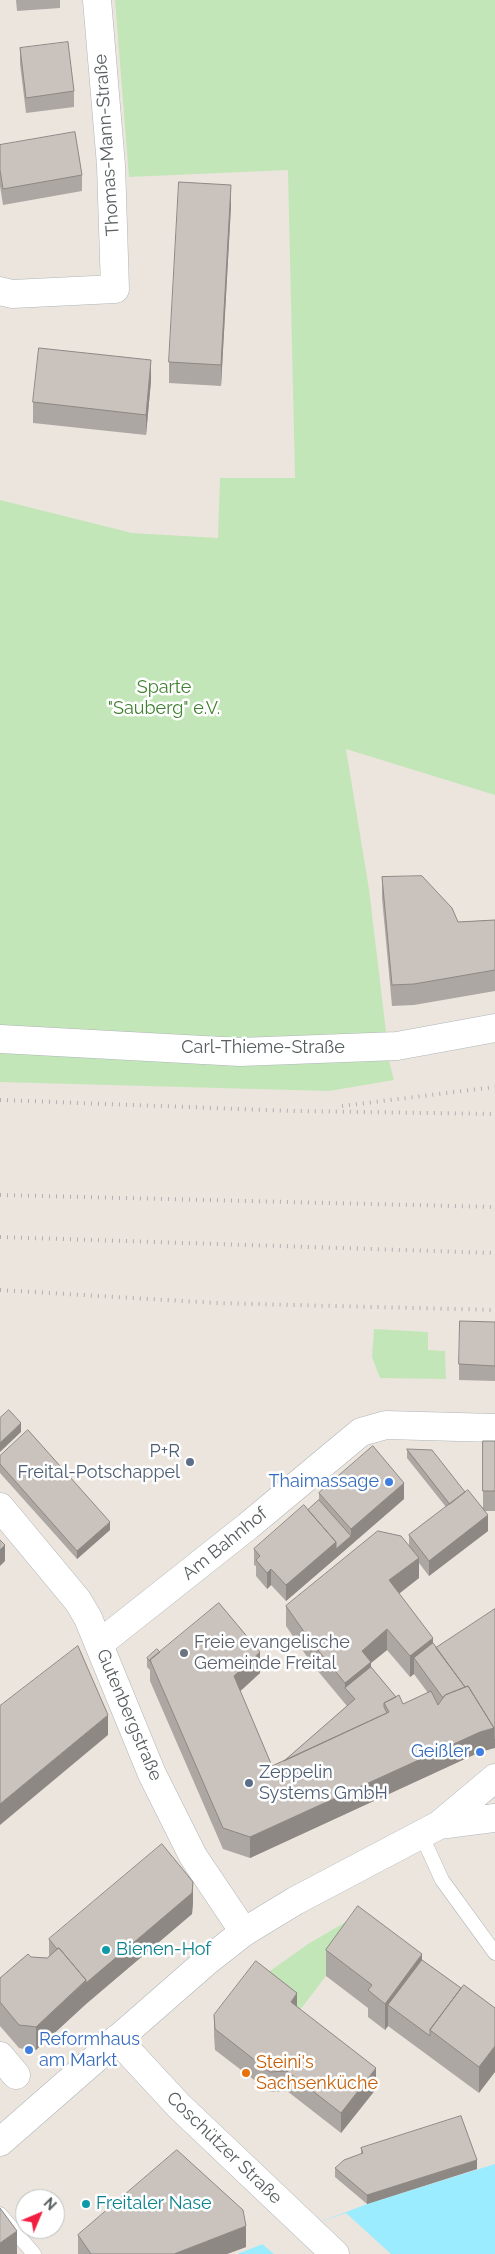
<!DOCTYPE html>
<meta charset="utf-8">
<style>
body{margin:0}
#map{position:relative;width:495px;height:2254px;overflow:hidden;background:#ece5de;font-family:Raleway,sans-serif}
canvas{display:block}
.north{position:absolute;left:15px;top:2189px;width:50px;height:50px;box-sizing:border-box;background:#fff;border:1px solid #bcbfbf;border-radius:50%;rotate:45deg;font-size:14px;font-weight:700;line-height:20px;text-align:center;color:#575e60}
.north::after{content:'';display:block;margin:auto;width:18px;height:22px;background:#f21e41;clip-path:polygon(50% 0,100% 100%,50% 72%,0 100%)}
</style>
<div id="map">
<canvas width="495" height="2254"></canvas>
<div class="north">N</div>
</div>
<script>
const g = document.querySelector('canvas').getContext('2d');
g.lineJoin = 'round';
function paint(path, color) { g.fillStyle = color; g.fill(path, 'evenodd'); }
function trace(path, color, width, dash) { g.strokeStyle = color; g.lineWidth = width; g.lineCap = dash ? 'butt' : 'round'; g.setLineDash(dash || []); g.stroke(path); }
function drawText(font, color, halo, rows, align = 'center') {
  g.font = font + ' Raleway,sans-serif'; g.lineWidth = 5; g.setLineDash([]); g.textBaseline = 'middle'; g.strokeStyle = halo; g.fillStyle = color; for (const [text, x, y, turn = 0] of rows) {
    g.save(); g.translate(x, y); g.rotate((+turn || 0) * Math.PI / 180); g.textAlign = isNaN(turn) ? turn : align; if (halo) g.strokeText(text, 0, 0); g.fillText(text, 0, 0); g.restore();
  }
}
const green = new Path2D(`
 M115,0H495V795L346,749L369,889L390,1065L394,1080L329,1091L0,1082V500L132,533L218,538L220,478H295L288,170L129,177Z
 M374,1329L428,1332V1350L445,1351L446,1379L380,1378L372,1357Z
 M349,1920L326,1976L297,2014L256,1981L308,1944Z`);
const water = new Path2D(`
 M495,2164V2254H237L367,2204Z`);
const pier = new Path2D(`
 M346,2213L391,2254H274L261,2243Z`);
const lane = new Path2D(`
 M421,1834L442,1880L495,1953
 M0,2214L34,2254`);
const street = new Path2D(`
 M0,291L12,294L115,289L111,165L97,0
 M0,1507L78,1601L88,1618L152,1774L193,1856L244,1932
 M99,1644L248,1526L361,1432L386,1425L495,1428
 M0,2056L16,2075`);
const secondary = new Path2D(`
 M0,1039L240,1052L397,1046L495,1028
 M439,1825L495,1818
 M117,2039L179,2106L335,2254
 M0,2142L207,1961L244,1932L295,1901L439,1825L495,1778`);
const rail = new Path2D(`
 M0,1100L294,1111L495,1114
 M342,1106L495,1087
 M0,1195L495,1207
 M0,1237L495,1253
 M0,1290L216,1303L495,1310`);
const wall = new Path2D(`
 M16,0H60V8L17,11Z
 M20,48L74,91V107L26,113L20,64Z
 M0,145L82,175V191L3,205L0,186Z
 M231,206L221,386L169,383V362Z
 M151,381L146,435L33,423V402Z
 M382,877L458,922L495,920V991L414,1005L392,1006L382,898Z
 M495,1322V1381L459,1380V1364Z
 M483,1441H495V1511H485L488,1531L429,1576L419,1563V1578L399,1594L436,1648L495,1610V1748L480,1752L250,1858L223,1849L150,1681V1670L147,1667V1658L160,1652L260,1673L240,1691L272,1766L284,1761L347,1706L312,1664L286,1626V1606L409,1547V1535L446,1507L407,1458V1449L465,1492L483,1508ZM387,1650L410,1677L414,1674L428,1693L403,1704L396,1697L371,1667V1663Z
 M0,1456L110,1530L77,1559L0,1473Z
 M319,1493L404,1499L286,1601L271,1585L267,1589L256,1576V1566L254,1565V1549L308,1510L319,1500Z
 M193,1902L192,1914L86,2004L36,2050H29L19,2048L0,2026V1978L31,1957L47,1958L49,1956V1939Z
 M326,1950L422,1960L461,1988L495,2008L479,2093L388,2026L385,2030L368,2017V2008L326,1976Z
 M297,2007L376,2089L341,2133L287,2091L270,2092L215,2050L214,2036V2015Z
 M361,2148L477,2169L367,2204L335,2177V2168L361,2154Z
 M78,2235L246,2247L227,2254H78Z`);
const shadedWall = new Path2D(`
 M231,185V206L221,386V365Z
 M151,360V381L146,435V415Z
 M21,1423V1432L0,1452V1443Z
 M404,1483V1499L336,1558V1549L351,1536V1529Z
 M488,1515V1531L429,1576V1561Z
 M110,1522V1530L77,1559V1551Z
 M336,1542V1558L286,1601V1585Z
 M5,1545V1561L0,1566V1550Z
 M419,1558V1578L389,1601V1580Z
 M271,1569V1585L267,1589V1573Z
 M387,1629V1650L371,1663V1683L345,1688V1683L362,1651Z
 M433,1638V1659L414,1658V1674L410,1677V1656Z
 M260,1652V1673L234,1697V1676Z
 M108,1715V1735L0,1825V1804Z
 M494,1728V1748L480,1752L250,1858V1837L480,1732Z
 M495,1739V1748H494V1740Z
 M193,1882V1902L192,1914L86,2004L36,2050V2027Z
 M422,1954V1980L388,2005V2026L385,2030V2004Z
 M297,1993V2014L291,2002Z
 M495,2046V2072L479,2093V2067Z
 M376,2068V2089L341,2133V2113Z
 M477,2160V2169L367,2204V2195Z
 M246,2226V2247L227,2254H174Z
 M17,2231V2254H0V2243Z`);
const building = new Path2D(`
 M68,42L74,91L26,98L20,48Z
 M75,132L82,175L3,189L0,170V145Z
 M179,182L231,185L221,365L169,362Z
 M39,348L151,360L146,415L33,402Z
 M422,876L452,908L458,922L495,920V970L414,984L392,985L382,877Z
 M460,1321L495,1322V1366L459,1364Z
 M9,1410L21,1423L0,1443V1418Z
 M28,1430L110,1522L77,1551L0,1464V1456Z
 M483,1441H495V1491H483Z
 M373,1446L404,1483L351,1529L319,1493Z
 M407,1449L432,1450L465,1492L450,1504Z
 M468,1490L488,1515L429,1561L409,1535Z
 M319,1500L351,1536L336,1549V1542L308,1510Z
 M304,1505L336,1542L286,1585L271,1569L267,1573L256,1560L260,1556L254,1549Z
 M378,1531L401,1536L419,1558L389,1580L433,1638L410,1656L387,1629L362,1651L371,1662L345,1683L312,1643L286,1606Z
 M0,1540L5,1545L0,1550Z
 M219,1603L260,1652L234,1676L272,1766L389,1712L384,1703L399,1695L403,1704L431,1691L438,1705L445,1695L468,1686L494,1728L480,1732L250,1837L223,1828L150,1660Z
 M495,1609V1739L494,1740V1728L468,1686L465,1687L436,1648Z
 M433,1643L465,1687L445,1695L443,1698L414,1658Z
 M78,1646L108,1715L0,1804V1706Z
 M157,1649L160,1652L150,1660L151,1662L147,1658Z
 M371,1667L396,1697L384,1703V1707L387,1713L284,1761L355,1699L345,1688Z
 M162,1844L193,1882L192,1893L86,1983V1980L59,1948L57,1949L49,1939Z
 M358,1906L422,1954L385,2004L368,1990L372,1985L326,1950Z
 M59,1948L86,1980L36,2027L29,2026L19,2025L0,2002V1978L28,1954L31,1957L47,1958Z
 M422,1960L461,1988L430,2030V2036L388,2005Z
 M256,1961L297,1993L291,2002L376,2068L341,2113L287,2071L270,2072L215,2029L214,2015Z
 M464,1985L495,2008V2046L479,2067L430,2030Z
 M461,2116L477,2160L367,2195L335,2168L344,2160L363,2153L361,2148Z
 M177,2150L243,2210L246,2226L174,2254H91L78,2235Z
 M0,2208L17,2231L0,2243Z`);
const markers = [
 [190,1462,5,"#5c6f8a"],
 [389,1482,5,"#3f7fe0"],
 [184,1653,5,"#6b7280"],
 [480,1752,5,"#3f7fe0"],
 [249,1783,5,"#5c6f8a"],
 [106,1950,5,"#0f9aa8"],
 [29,2050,5,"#3f7fe0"],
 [246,2073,5,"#e8710a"],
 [86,2204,5,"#0f9aa8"]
];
const streetNames = [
 ["Thomas-Mann-Straße",107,145,-94],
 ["Carl-Thieme-Straße",263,1048],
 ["Am Bahnhof",225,1544,-39],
 ["Gutenbergstraße",129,1715,67],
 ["Coschützer Straße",224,2148,44]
];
const parkNames = [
 ["Sparte",164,688],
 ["\"Sauberg\" e.V.",164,709]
];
const serviceNames = [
 ["P+R",180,1452],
 ["Freital-Potschappel",180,1473],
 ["Zeppelin",259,1773,"left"],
 ["Systems GmbH",259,1794,"left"]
];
const shopNames = [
 ["Thaimassage",379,1482],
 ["Geißler",470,1752],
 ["Reformhaus",39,2040,"left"],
 ["am Markt",39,2061,"left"]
];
const worshipNames = [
 ["Freie evangelische",194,1643],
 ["Gemeinde Freital",194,1664]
];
const cultureNames = [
 ["Bienen-Hof",116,1950],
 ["Freitaler Nase",96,2204]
];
const foodNames = [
 ["Steini's",256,2063],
 ["Sachsenküche",256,2084]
];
paint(green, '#c3e6b8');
paint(water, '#9becff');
paint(pier, '#ece5de');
trace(lane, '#afb4b7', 15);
trace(street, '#afb4b7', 29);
trace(secondary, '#aeb5b8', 29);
trace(lane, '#fff', 14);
trace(street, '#fff', 28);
trace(secondary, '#fff', 28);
trace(rail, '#aeafb0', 4, [1, 6]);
paint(wall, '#ada7a3');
paint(shadedWall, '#8d8884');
paint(building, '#c9c2bd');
trace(building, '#8d8884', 1);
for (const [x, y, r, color] of markers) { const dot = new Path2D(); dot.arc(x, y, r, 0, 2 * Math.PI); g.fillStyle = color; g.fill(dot); trace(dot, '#fff', 2); }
drawText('18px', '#575e60', '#fff', streetNames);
drawText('18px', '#3f812e', '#fff', parkNames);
drawText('18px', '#4e5e75', '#fff', serviceNames, 'right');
drawText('18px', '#366cbe', '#fff', shopNames, 'right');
drawText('18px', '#5b616d', '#fff', worshipNames, 'left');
drawText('18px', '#0d838f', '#fff', cultureNames, 'left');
drawText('18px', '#c56008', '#fff', foodNames, 'left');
</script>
